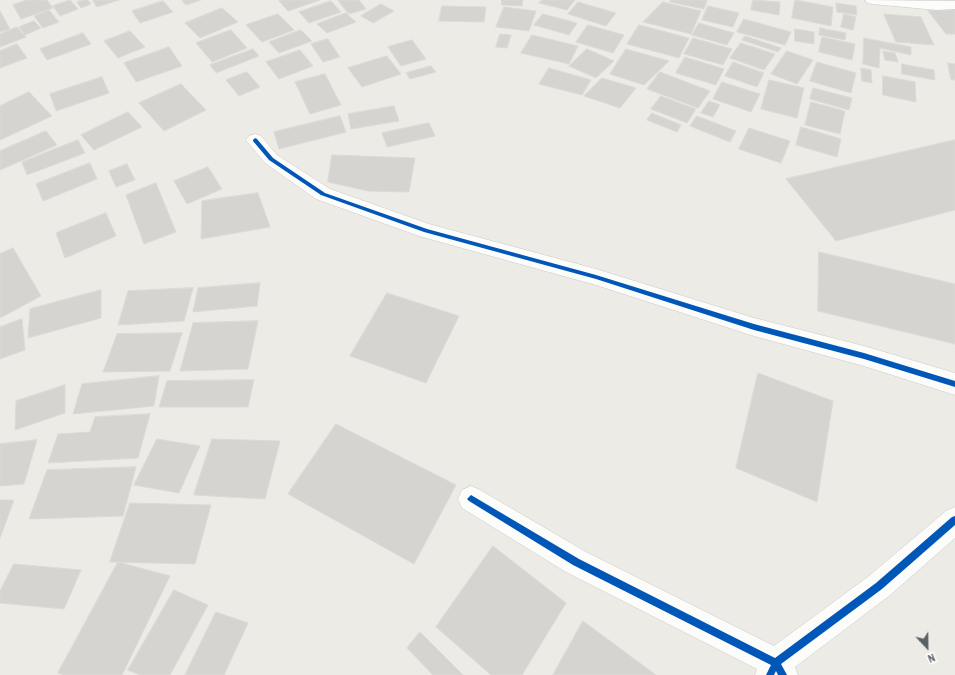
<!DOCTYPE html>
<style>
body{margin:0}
#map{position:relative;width:955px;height:675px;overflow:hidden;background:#ecebe6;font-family:"Archivo Narrow",sans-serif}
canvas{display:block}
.north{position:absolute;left:907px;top:627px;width:40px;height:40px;-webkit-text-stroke:3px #fff;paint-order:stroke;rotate:158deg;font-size:11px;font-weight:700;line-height:16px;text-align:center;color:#5b6065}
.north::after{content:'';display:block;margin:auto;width:14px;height:18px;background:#5b6065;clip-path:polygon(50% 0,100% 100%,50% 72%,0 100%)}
</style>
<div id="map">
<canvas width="955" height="675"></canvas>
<div class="north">N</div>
</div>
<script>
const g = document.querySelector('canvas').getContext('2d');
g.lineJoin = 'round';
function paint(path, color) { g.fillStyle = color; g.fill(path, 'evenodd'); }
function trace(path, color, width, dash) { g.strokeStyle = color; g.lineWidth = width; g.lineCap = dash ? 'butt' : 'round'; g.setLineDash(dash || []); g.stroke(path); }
const building = new Path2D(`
 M27,0H47L53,8L21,19L13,5Z
 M70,0L78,9L60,16L53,6Z
 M83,0H88L91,4L81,8L77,2Z
 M93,0H119L97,7Z
 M182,0H201L186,5Z
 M282,0H320L288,11L279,1Z
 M338,0H359L366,9L349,14Z
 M502,0H523L522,6L502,5Z
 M542,0H575L567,10L539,3Z
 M671,0H707L704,9L670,2Z
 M753,0L780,2L779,15L751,10Z
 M795,0L833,7L831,26L792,18Z
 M163,1L173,12L140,23L132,11Z
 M331,1L341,12L309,23L299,12Z
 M578,2L616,13L606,26L568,14Z
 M663,2L701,11L691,34L643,22Z
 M836,3L856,6L857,15L837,12Z
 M381,4L394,11L373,23L361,16Z
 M442,6L486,7L484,22L439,21Z
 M708,6L739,13L733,27L702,20Z
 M504,7L536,11L529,31L496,27Z
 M222,8L238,22L200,38L185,23Z
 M49,10L59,22L43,28L34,16Z
 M955,10V34H946L928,11Z
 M0,11L10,29L0,32Z
 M346,13L356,22L327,33L317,24Z
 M278,14L294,30L262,42L246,25Z
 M543,14L577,23L569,35L534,25Z
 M844,14L856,17L853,30L841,27Z
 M884,14L921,17L934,45L896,42Z
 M744,19L791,32L785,45L737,32Z
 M34,21L41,28L25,35L19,27Z
 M699,23L734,33L727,45L692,35Z
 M588,25L624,35L613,53L576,42Z
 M639,25L689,38L679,58L627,44Z
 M17,27L26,37L0,47V34Z
 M820,28L846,33L845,40L819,35Z
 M795,29L814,32V44L795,41Z
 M231,30L247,48L212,62L196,43Z
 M301,30L312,41L279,53L269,42Z
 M130,31L145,47L118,58L104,41Z
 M83,33L91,44L47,60L40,49Z
 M500,34L511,35L507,48L496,47Z
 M532,35L578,46L569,64L521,53Z
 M745,36L781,48L778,52L742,40Z
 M822,37L855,44L852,60L819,52Z
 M693,38L732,49L723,65L684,54Z
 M864,38L911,47V55L880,48L879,68L863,64Z
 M328,39L340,57L323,62L311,44Z
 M412,40L426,59L401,66L388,47Z
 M741,43L775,54L764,70L730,58Z
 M17,44L27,58L0,68V51Z
 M169,47L182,66L136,82L124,63Z
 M253,49L259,56L216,73L210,65Z
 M587,49L614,61L596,78L569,66Z
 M626,49L669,61L644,85L610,74Z
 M300,50L313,66L279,79L266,62Z
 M787,51L813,60L797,84L771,74Z
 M883,51L895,53L898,62L885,60Z
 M387,56L401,74L362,87L348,68Z
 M685,57L724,69L716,85L676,73Z
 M733,62L764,73L757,87L725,76Z
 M817,62L856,73L851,93L810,81Z
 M948,63L955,64V80L951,79Z
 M902,64L934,70L935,80L902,74Z
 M431,66L436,72L410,79L406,73Z
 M549,68L591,80L582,95L539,84Z
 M861,68L871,70L872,83L862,81Z
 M247,72L260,87L239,96L226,80Z
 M660,72L710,91L698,108L647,89Z
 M325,74L341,105L310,114L295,82Z
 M883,76L915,82L916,102L883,95Z
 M102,77L109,93L56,111L50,94Z
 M602,78L636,88L620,108L584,96Z
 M769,80L804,88L797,118L761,109Z
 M722,82L760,94L751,112L713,99Z
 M181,84L206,110L164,131L139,103Z
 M813,88L852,98L849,110L810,99Z
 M29,92L52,116L0,140V106Z
 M661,96L696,109L687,123L651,109Z
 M709,101L720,105L713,117L701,113Z
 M811,102L845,111L840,134L805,125Z
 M394,106L399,121L351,129L348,114Z
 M128,112L142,127L94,150L81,135Z
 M652,113L681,125L677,132L647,120Z
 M340,116L346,132L279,149L274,132Z
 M697,116L736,131L730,142L690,126Z
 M429,123L435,136L387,147L382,133Z
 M801,127L841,139L837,157L796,145Z
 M749,128L790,141L781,163L739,149Z
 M46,131L57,145L0,170V151Z
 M78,140L85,153L27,175L22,162Z
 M955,140V210L836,241L786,179Z
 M332,155L415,158L409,192L368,191L328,182Z
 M90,163L97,179L43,201L36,184Z
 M127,164L135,180L116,187L109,171Z
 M208,167L222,189L187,204L174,181Z
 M156,183L176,232L144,244L126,195Z
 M258,193L270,227L201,239L202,201Z
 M106,213L116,236L65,258L56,233Z
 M13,248L41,296L0,318V254Z
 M819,252L955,284V344L818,311Z
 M260,283L257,306L193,312L198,288Z
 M193,288L184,321L118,325L128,291Z
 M101,290V318L28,338L30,309Z
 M387,293L459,316L426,383L350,356Z
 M22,319L25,350L0,359V327Z
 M258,321L248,369L180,371L193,323Z
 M182,333L170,371L103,372L117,334Z
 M758,373L833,401L817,502L736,468Z
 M159,376L154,406L73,414L82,384Z
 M254,380L248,407H159L167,381Z
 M65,385V413L15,430L16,401Z
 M150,414L138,458L48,463L58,434L90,432L95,417Z
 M336,424L456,485L414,564L288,494Z
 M157,439L200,446L179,493L134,485Z
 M212,439L280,441L265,499L194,495Z
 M37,440L24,484L0,486V444Z
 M136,467L123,516L29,519L47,470Z
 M0,500H14L0,538Z
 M130,503L211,505L195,564L110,562Z
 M493,546L566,603L522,675H491L436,627Z
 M118,562L170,576L122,675H64L58,673Z
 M14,564L81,570L64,609L0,603V591Z
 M174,590L208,605L170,675H140L128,670Z
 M216,612L248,623L224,675H185Z
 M583,621L656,675H553Z
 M420,632L463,675H433L407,648Z`);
const minor = new Path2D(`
 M865,0L955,1V9L937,10L872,4L867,3Z
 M255,134L261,136L277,155L330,189L429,224L596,269L754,318L864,346L955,373V395L864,366L754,336L596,285L419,236L316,199L265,163L246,140L249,136Z
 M471,486L480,490L586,552L774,646L869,576L946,511L955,507V538L889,596L795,667L798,675H755L757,669L566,572L462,508L458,499L462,490Z`);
const cycleway = new Path2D(`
 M255,138L257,139L273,158L325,193L427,229L596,275L754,324L864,353L955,381V387L864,359L754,330L596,279L424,232L321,195L269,160L253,141V140Z
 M471,495L579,559L775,658L876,583L952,517L955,516V525L882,589L781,664L787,675H778L776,671L774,675H766L771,665L573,565L469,501L467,499Z`);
paint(building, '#d6d4d1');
trace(building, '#dcdad6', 1);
trace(minor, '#c9c9c9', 1);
paint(minor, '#fcfcfb');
paint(cycleway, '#0057b8');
</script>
